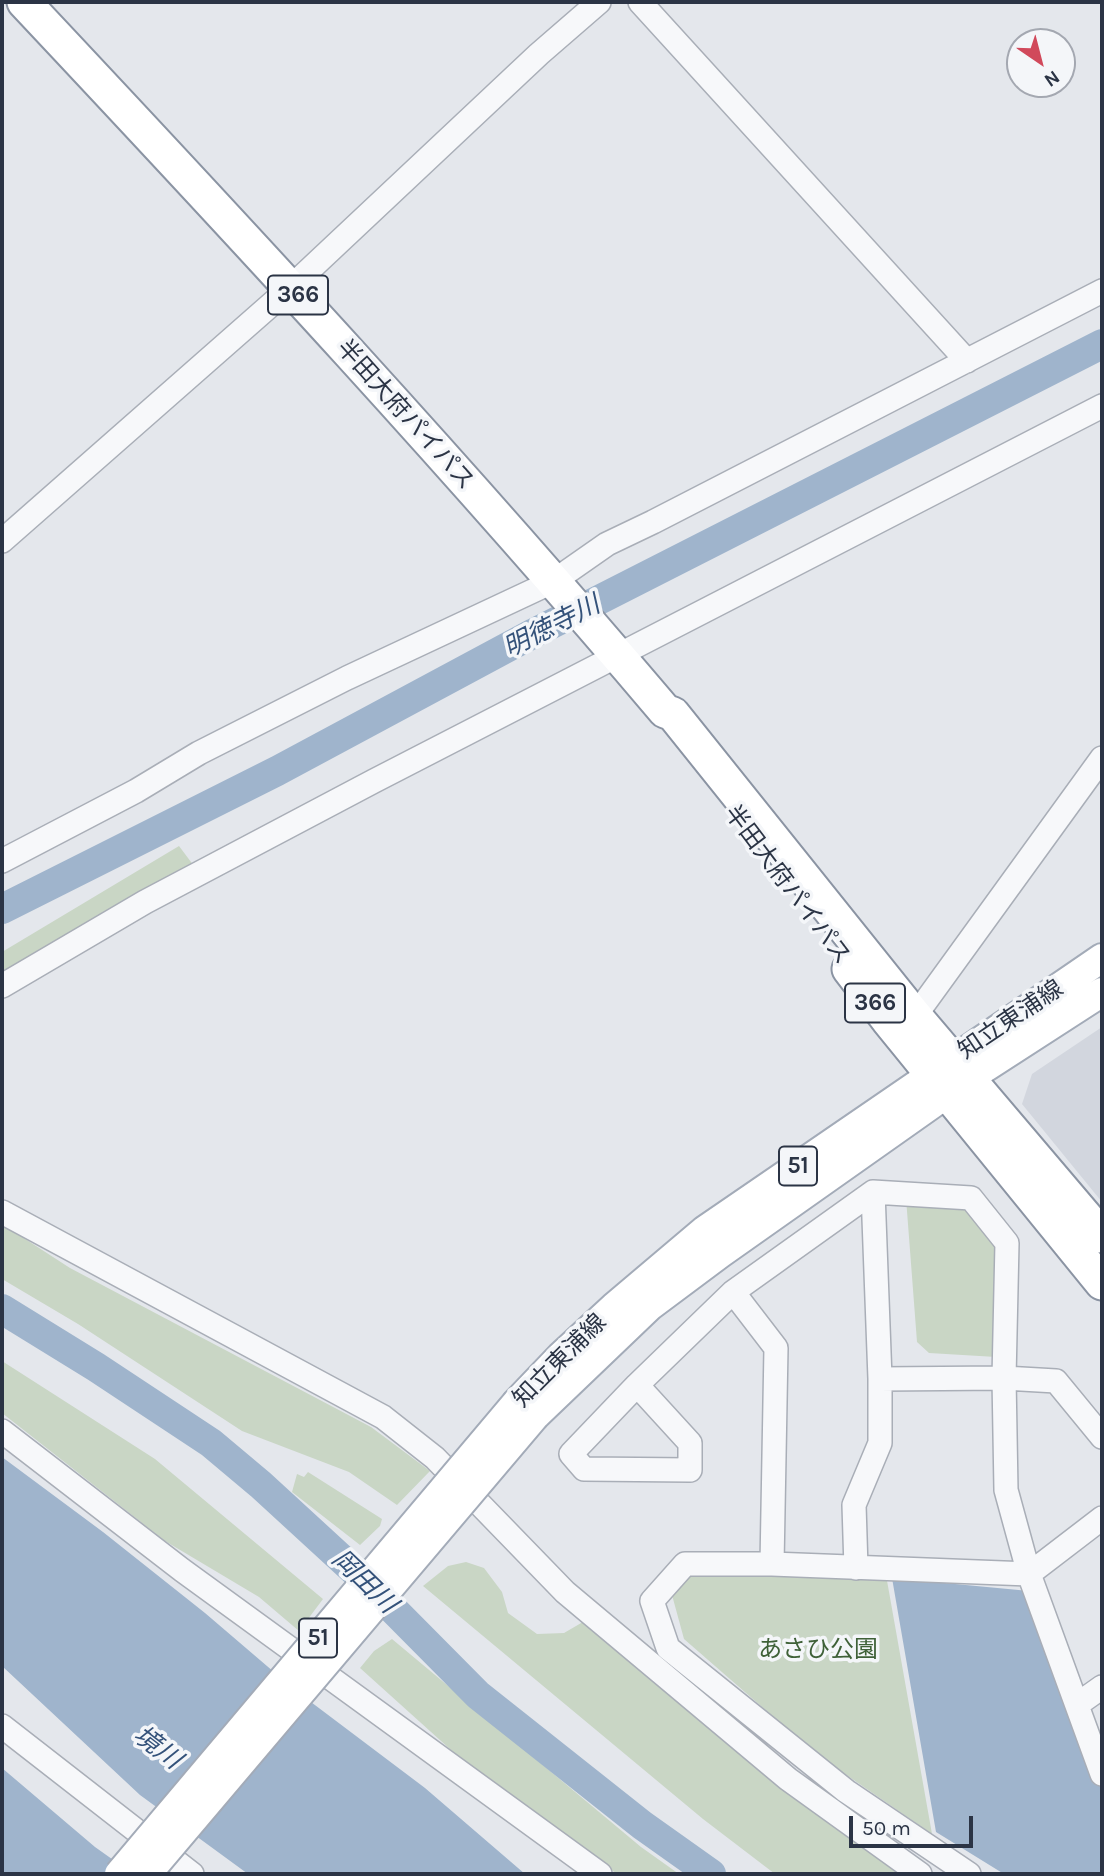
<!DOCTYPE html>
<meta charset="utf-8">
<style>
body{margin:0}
#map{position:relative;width:1104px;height:1876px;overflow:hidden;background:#e4e7ec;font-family:Karla,sans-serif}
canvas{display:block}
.frame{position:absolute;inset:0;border:4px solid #2b3445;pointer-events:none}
.north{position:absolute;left:1006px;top:28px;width:70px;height:70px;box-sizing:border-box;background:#f4f6f9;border:2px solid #a4a8b1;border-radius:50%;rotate:145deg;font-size:19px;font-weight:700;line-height:28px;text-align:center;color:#2b3445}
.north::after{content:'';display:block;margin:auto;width:24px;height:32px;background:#d1495b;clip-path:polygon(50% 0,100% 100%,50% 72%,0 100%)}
.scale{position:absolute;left:849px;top:1816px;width:124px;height:32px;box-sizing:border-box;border:4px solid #2b3445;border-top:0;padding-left:9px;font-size:21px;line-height:24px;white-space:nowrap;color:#2b3445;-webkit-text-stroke:5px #f4f6f9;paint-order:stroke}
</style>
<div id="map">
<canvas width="1104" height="1876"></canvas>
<div class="frame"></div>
<div class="north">N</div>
<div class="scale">50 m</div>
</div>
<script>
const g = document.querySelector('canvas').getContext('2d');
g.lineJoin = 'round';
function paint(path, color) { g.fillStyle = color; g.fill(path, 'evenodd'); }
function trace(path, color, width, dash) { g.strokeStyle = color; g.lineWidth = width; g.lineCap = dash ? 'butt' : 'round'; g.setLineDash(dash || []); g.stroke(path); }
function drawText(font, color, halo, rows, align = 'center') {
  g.font = font + ' Karla,"Noto Sans JP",sans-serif'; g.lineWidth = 7; g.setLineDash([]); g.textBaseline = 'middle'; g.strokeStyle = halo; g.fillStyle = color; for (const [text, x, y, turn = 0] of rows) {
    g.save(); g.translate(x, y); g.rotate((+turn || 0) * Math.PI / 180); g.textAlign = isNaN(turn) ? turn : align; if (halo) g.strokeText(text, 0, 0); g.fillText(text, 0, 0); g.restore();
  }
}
const built = new Path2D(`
 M1102,1027V1202L1022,1104L1032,1074Z`);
const green = new Path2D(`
 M179,846L194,866L2,986V952Z
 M906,1198H971L1007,1243L1013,1358L929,1353L917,1342Z
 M2,1224L70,1268L371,1427L430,1471L397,1505L349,1472L242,1431L78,1324L2,1279Z
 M2,1361L155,1459L323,1599L299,1631L259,1597L165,1541L2,1413Z
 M308,1472L382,1519L380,1526L360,1545L292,1492L297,1474L304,1477Z
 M466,1562L484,1568L502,1592L508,1613L537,1634L564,1633L588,1619L936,1874H775L703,1819L423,1586L448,1566Z
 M705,1562L886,1575L932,1834L816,1754L684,1639L672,1595Z
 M392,1639L641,1847L679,1874H617L471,1768L360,1668L374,1651Z`);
const water = new Path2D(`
 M2,1457L103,1532L205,1613L295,1690L425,1788L525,1874H248L140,1795L2,1666Z
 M892,1578L1029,1591L1102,1777V1874H1004L936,1832Z
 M2,1768L95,1847L133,1874H2Z`);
const river = new Path2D(`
 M2,909L277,771L534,633L1102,344
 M2,1309L96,1367L211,1443L261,1485L359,1575L478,1695L642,1825L711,1874`);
const minor = new Path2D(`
 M640,2L967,361
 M2,541L291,287L539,54L599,2
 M2,861L136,791L199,753L347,678L554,581L607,544L653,522L1102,291
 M2,986L145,902L374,781L1102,406
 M915,1016L1102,758
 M2,1212L383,1417L435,1458L565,1592L788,1779L920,1874
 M733,1292L776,1348L772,1564
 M880,1379L1004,1378L1056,1381L1102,1437
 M637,1385L690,1443V1470L584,1469L571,1454L637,1385L733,1292L873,1192L971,1198L1007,1243L1004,1378L1006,1490L1029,1574L1102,1774
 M2,1431L182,1570L600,1874
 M856,1568L854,1505L880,1443V1379L873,1192
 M1078,1704L1102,1687
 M2,1726L192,1874
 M969,1874L846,1791L668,1648L652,1601L685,1564H772L1029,1574L1102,1518`);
const major = new Path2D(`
 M517,1402L561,1356L614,1307L705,1230L1102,958
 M535,1416L650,1306L721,1253L969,1078L1102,992`);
const highway = new Path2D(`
 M24,2C242,234 459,468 665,711L673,714L915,1016L1102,1236
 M849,969L888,1020L1102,1283`);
const majorBridge = new Path2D(`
 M119,1874L517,1402
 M147,1874L535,1416`);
const shields = [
 [298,295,60],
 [875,1003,60],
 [798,1166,38],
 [318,1638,38]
];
const shieldNames = [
 ["366",298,295],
 ["366",875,1003],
 ["51",798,1166],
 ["51",318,1638]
];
const streetNames = [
 ["半田大府パイパス",405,415,48],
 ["半田大府パイパス",787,885,53],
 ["知立東浦線",1011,1020,-34],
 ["知立東浦線",560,1361,-45]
];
const parkNames = [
 ["あさひ公園",818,1650]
];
const waterNames = [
 ["明徳寺川",552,627,-27],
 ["岡田川",364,1582,44],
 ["境川",157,1748,37]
];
paint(built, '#d2d6de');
paint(green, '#c9d6c5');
paint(water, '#9fb4cc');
trace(river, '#9fb4cc', 30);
trace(minor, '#a9aeb7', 26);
trace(major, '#a3abb8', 32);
trace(highway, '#8b94a3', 37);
trace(minor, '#f7f8fa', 23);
trace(major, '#fff', 28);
trace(highway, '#fff', 33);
trace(majorBridge, '#a3abb8', 32, []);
trace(majorBridge, '#fff', 28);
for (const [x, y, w] of shields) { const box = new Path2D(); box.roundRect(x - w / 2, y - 19.5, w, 39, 5); g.fillStyle = '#f4f6f9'; g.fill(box); trace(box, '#2b3445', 2); }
drawText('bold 23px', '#2b3445', null, shieldNames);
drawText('24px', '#2b3445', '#f4f6f9', streetNames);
drawText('24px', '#3f6138', '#f4f6f9', parkNames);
drawText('italic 26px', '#34527a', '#f4f6f9', waterNames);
</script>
